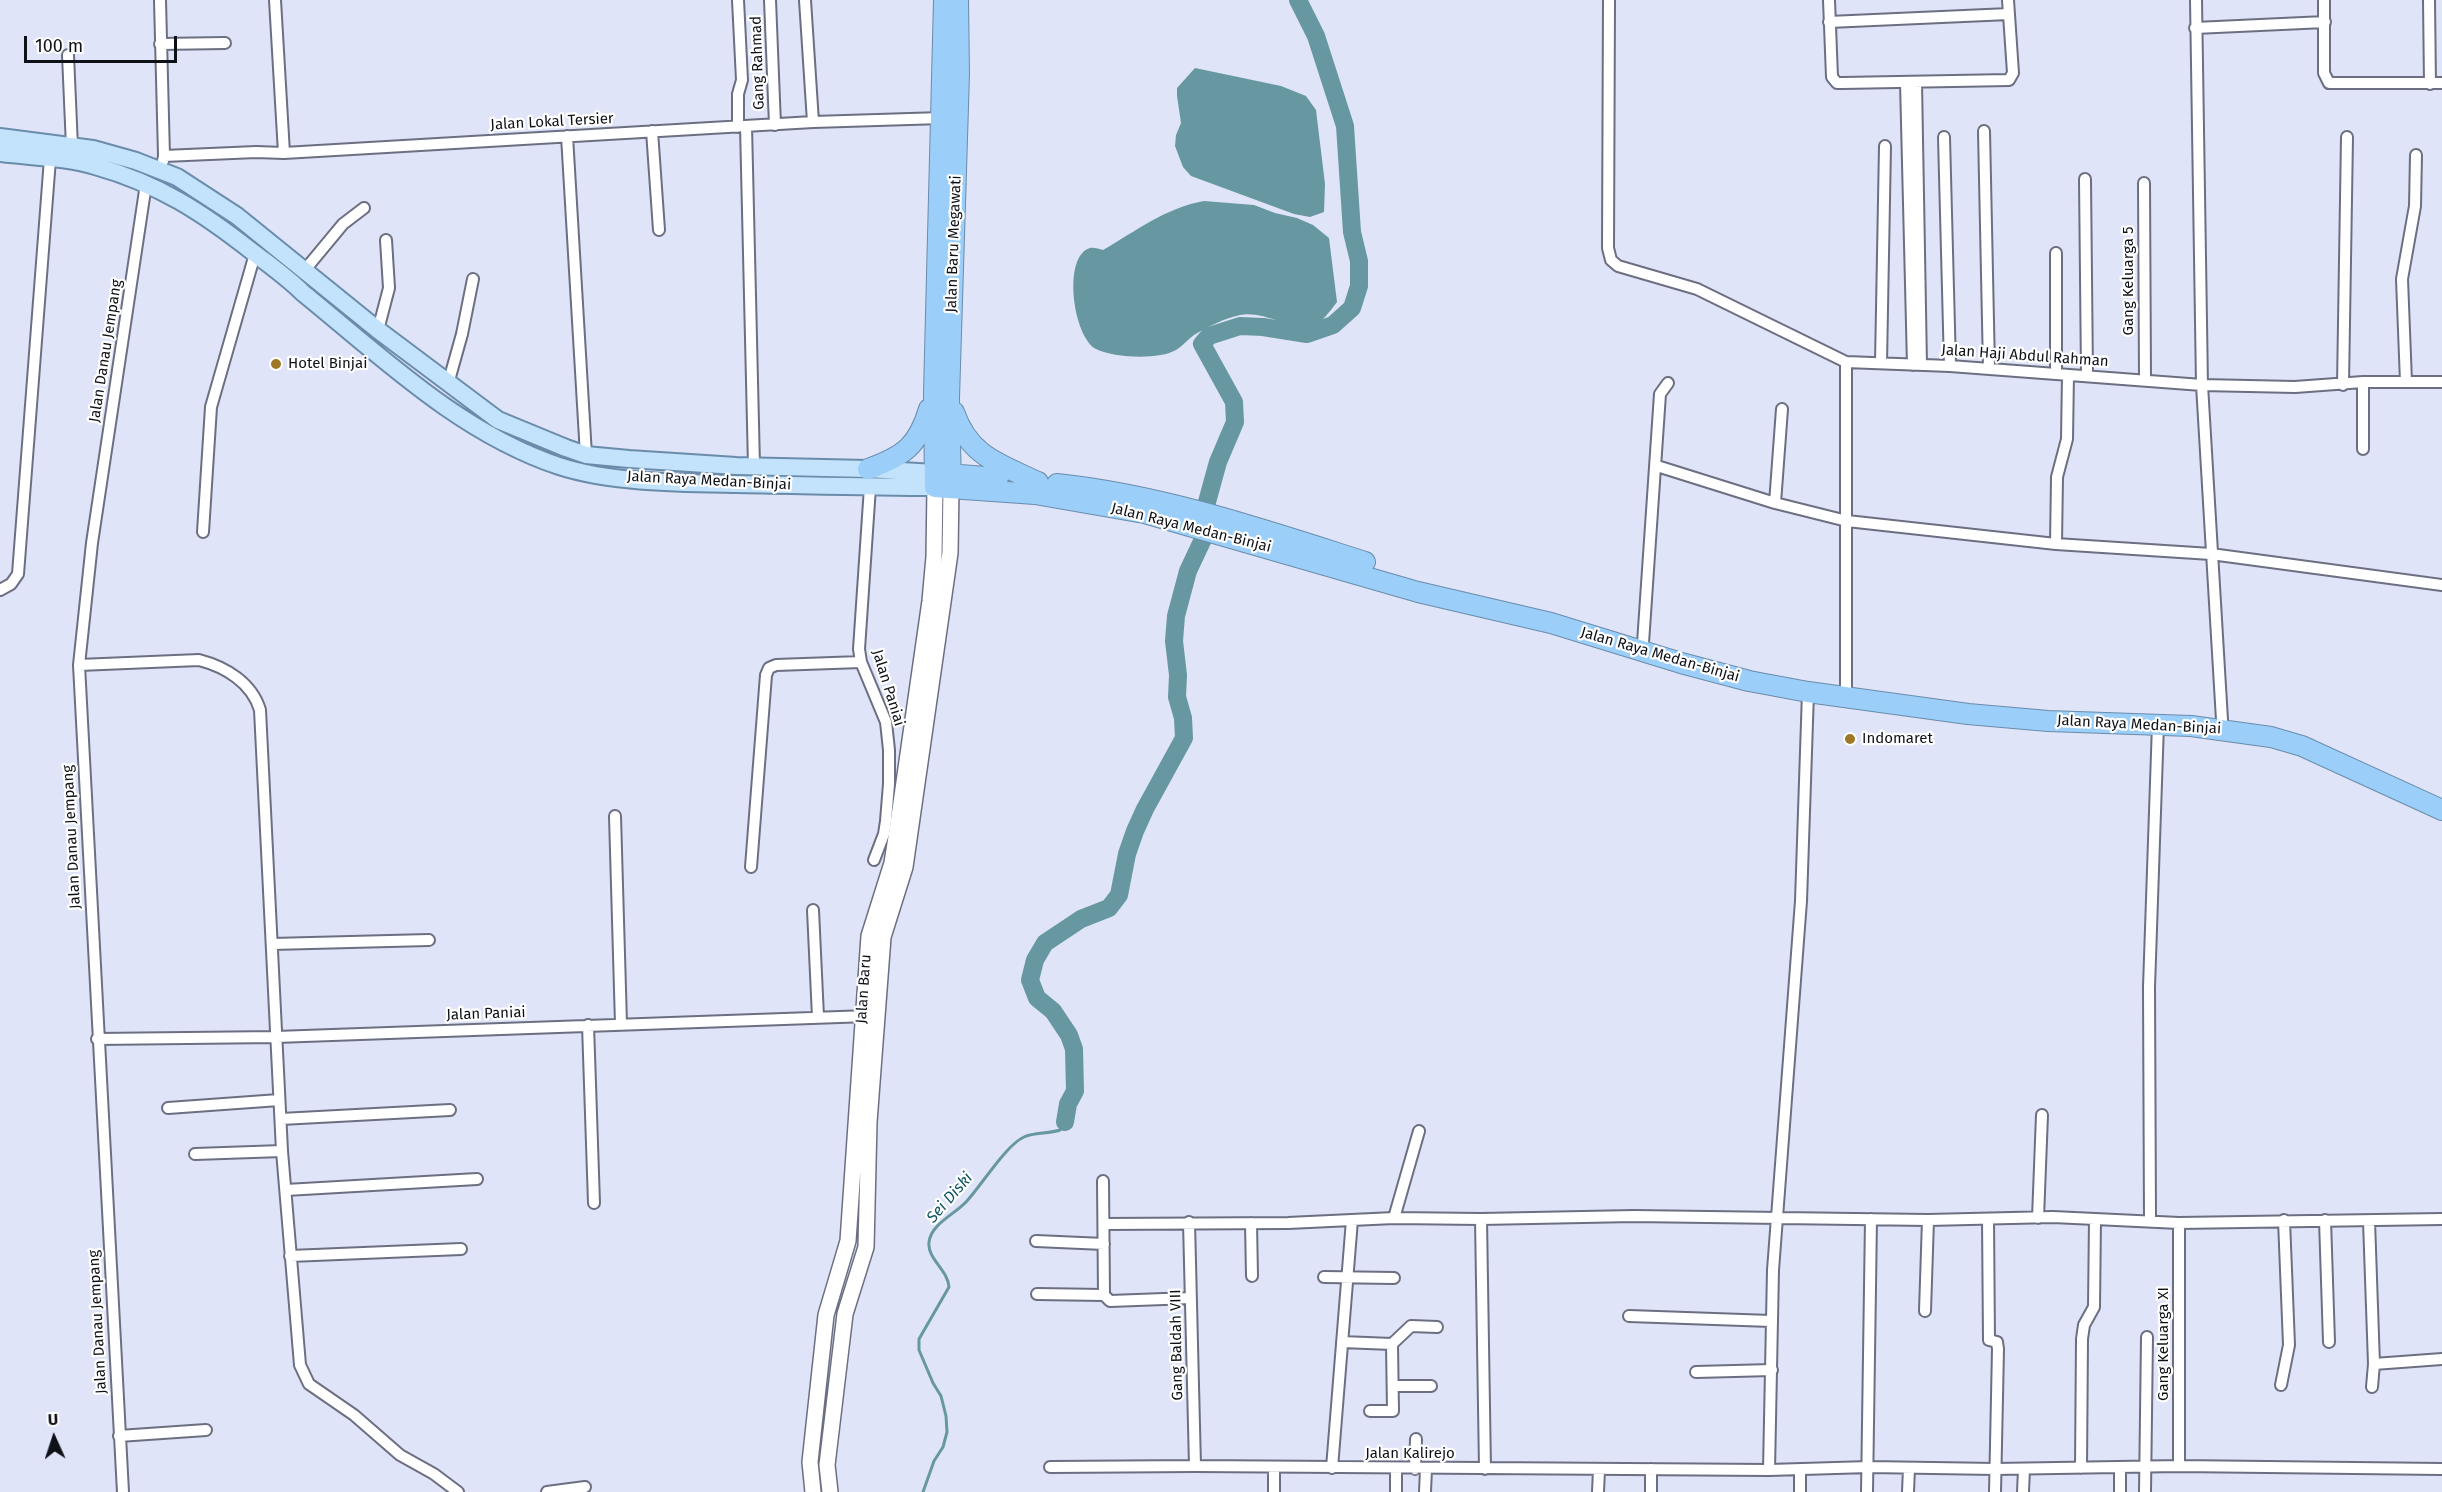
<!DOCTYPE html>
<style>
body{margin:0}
#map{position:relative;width:2442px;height:1492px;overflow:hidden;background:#dfe4f9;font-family:"Fira Sans",sans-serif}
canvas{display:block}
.north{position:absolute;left:24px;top:1408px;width:60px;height:60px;-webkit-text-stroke:4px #fff;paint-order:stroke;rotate:357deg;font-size:16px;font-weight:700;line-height:24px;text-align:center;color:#0f1118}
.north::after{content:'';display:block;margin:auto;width:21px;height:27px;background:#0f1118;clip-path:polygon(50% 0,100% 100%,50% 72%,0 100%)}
.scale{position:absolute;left:24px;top:36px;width:153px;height:27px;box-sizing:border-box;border:3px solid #0f1118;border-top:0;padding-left:8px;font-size:18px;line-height:21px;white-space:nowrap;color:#0f1118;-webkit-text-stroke:4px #fff;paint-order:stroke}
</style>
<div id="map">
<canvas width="2442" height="1492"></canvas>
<div class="north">U</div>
<div class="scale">100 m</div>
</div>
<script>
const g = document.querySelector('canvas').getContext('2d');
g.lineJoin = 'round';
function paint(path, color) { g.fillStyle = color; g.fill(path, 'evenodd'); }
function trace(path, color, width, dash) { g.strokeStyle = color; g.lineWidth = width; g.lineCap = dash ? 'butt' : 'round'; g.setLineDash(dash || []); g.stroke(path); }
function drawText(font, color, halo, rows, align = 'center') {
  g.font = font + ' "Fira Sans",sans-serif'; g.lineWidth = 4.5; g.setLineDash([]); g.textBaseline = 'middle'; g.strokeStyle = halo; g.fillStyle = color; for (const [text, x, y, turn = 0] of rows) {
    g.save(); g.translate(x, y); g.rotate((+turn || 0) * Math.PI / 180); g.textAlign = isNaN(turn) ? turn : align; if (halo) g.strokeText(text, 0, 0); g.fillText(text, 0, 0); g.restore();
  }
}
const water = new Path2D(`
 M1195,68L1281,86L1306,96L1316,110L1325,184L1324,212L1310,217L1294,214L1191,176L1183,167L1175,146L1176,135L1181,123L1177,96V88Z
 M1204,201L1254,205L1275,213L1297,218L1313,225L1329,238L1337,302C1330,311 1322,323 1311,327C1298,332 1263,310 1240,315C1225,318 1207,327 1194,335C1188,339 1183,346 1176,350C1159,360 1114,358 1096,349C1073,337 1062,256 1090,248C1094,247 1099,249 1103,250C1136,231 1165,208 1204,201Z`);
const stream = new Path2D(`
 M923,1492L934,1461L943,1447L947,1432L946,1416L941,1396L933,1383L919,1350V1339L949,1287C948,1270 927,1259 929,1242C931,1224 955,1214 966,1202C981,1186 1006,1145 1024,1137C1034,1132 1048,1134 1060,1130L1065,1122`);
const river = new Path2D(`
 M1065,1122L1068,1104L1075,1091L1074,1049L1069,1035L1053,1011L1037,998L1030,980L1035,960L1045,943L1081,919L1109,908L1119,895L1127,854L1135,831L1145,809L1184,738L1183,718L1177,697L1178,675L1174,641L1176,616L1188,571L1204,537L1207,502L1218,462L1235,422L1234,402L1202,344L1209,336L1240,326L1263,327L1307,334L1333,325L1352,308L1359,286V261L1352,232L1345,126L1316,36L1298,0`);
const street = new Path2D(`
 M160,0L164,156L163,161
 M275,0L284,153
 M738,0L742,80L738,94V127
 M770,0L775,125
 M805,0L813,122
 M1609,0L1608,248L1611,260L1618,266L1697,289L1846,362L1950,366L2202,385L2295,387L2363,382H2442
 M1829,0L1832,77L1837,83H1842L2009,80L2013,73L2008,0
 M2196,0L2202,385L2222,720L2221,729
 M2324,0V73L2329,83H2442
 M2429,0L2430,84
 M1829,22L2009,14
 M2195,28L2325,22
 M160,44L225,43
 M68,55L72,147
 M1906,82L1913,365
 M1916,82L1921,365
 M746,126L754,466
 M652,131L659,230
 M1984,131L1989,369
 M567,136L586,455
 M1944,137L1950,366
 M164,156L256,152L284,153L813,122L942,118
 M2085,179L2087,375
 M2144,183L2145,379
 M304,271L343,224L364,208
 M378,330L389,288L386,240
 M1846,362V689
 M1881,363L1885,146
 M2056,374V253
 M2363,382V449
 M2406,382L2402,279L2415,206L2416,155
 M448,384L462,334L473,279
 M2343,385L2347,137
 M1657,466L1775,503L1847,521L2056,544L2211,554L2442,585
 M870,487L859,649L861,662L886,722L889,750V784L886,821L884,834L874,860
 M1775,503L1782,409
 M203,532L211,407L255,254
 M2056,544L2057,477L2067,439L2068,375
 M0,590L11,584L18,574L50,159
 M1643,643L1660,394L1668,383
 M79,665L199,660C226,667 252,683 260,710L282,1151L300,1365L309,1384L354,1415L400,1455L434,1474L458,1492
 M615,816L621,1024
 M751,867L766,675L769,668L776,665L861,662
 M813,910L818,1017
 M272,944L429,940
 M588,1025L594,1203
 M97,1039L276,1037L868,1016
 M168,1108L279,1100
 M281,1119L450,1110
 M195,1154L282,1151
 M1103,1181L1104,1295
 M286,1190L477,1179
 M1394,1218L1419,1131
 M2038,1218L2042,1115
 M1481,1219L1485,1469
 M1988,1219L1989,1340L1997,1342L1998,1349L1995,1492
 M2325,1220L2329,1342
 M2150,1221L2149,987L2158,724
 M2369,1221L2374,1364L2372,1387
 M1189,1222L1195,1466
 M1251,1223L1252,1276
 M1104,1224L1288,1223L1394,1218L1481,1219L1634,1216L1928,1220L2053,1217L2179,1223L2442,1219
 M1036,1241L1104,1244
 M290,1256L461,1249
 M1324,1277L1394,1278
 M1037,1294L1104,1295L1110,1301L1191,1298
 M1925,1311L1928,1220
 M1629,1316L1771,1321
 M1342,1342L1392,1344L1411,1326L1437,1327
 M2374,1364L2442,1359
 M1696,1372L1772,1370
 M2281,1385L2289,1345L2284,1220
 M1393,1386H1431
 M1370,1411H1393L1392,1344
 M119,1436L206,1430
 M2179,1466V1223
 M1050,1467L1195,1466L1769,1470L1869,1467L1996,1469L2179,1466L2442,1469
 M1274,1467V1492
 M1332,1468L1352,1220
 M2081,1468L2082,1339L2084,1325L2094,1307L2095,1219
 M1415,1469L1416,1439
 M1769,1470L1773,1270L1801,901L1808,692
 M123,1492L79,665L92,543L146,184
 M547,1492L585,1487
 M1396,1492V1469
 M1425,1492L1426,1469
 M1598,1492L1599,1470
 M1651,1492V1469
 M1800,1492V1470
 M1867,1492L1871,1219
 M1908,1492L1909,1468
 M2023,1492L2024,1469
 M2120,1492V1467
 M2145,1492L2147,1337`);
const secondary = new Path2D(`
 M813,1492L810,1462L826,1315L848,1241L869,936L892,863L897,831L930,601L934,557L935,487
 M830,1492L827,1465L845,1314L866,1247L869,1122L883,937L905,867L950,553L951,488`);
const primary = new Path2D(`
 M0,137L93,149L136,161L177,177L237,216L378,330L498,420L566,448L586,455L629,459L736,466L868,469L935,473
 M0,153C31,157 65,157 95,166C159,184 202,212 254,253C271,266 288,278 303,293C382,357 460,433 559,466C611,483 680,483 735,484C802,485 868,487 935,487`);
const highway = new Path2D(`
 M944,0L934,393L935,487L1035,494L1144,513L1418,592L1551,623L1681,663L1749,681L1808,692L1968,714L2048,721L2191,726L2271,737L2302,746L2442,810
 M954,412C969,456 999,464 1038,482
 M868,469C904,456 918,446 929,409
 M935,473L998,478
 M1057,484C1162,495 1265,530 1365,562
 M951,486L949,398L959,74L958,0`);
const markers = [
 [276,364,6,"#a07726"],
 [1850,739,6,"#a07726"]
];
const streetNames = [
 ["Gang Rahmad",758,63,-92],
 ["Jalan Lokal Tersier",552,122,-3],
 ["Jalan Baru Megawati",954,244,-88],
 ["Gang Keluarga 5",2129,281,-90],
 ["Jalan Danau Jempang",106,351,-81],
 ["Jalan Haji Abdul Rahman",2025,356,4],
 ["Jalan Raya Medan-Binjai",709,481,3],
 ["Jalan Raya Medan-Binjai",1191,528,14],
 ["Jalan Raya Medan-Binjai",1660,655,16],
 ["Jalan Paniai",888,688,73],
 ["Jalan Raya Medan-Binjai",2139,725,3],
 ["Jalan Danau Jempang",72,837,-93],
 ["Jalan Baru",864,989,-86],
 ["Jalan Paniai",486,1014,-2],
 ["Jalan Danau Jempang",98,1322,-93],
 ["Gang Keluarga XI",2164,1344,-90],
 ["Gang Baldah VIII",1177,1345,-91],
 ["Jalan Kalirejo",1410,1454]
];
const poiNames = [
 ["Hotel Binjai",288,364],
 ["Indomaret",1862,739]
];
const waterNames = [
 ["Sei Diski",950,1198,-49]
];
paint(water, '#6798a1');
trace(stream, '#6798a1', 3);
trace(river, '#6798a1', 18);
trace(street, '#6c6f82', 14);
trace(secondary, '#6c6f82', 18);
trace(primary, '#6a8caa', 20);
trace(highway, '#6a8caa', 22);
trace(street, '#fff', 10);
trace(secondary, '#fff', 15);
trace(primary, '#c3e2fb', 16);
trace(highway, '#9bcef8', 20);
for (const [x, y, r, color] of markers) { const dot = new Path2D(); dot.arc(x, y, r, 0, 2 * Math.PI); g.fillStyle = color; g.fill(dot); trace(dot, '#fff', 2); }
drawText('15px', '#0f1118', '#fff', streetNames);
drawText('15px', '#0f1118', '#fff', poiNames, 'left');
drawText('italic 16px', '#105661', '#fff', waterNames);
</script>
